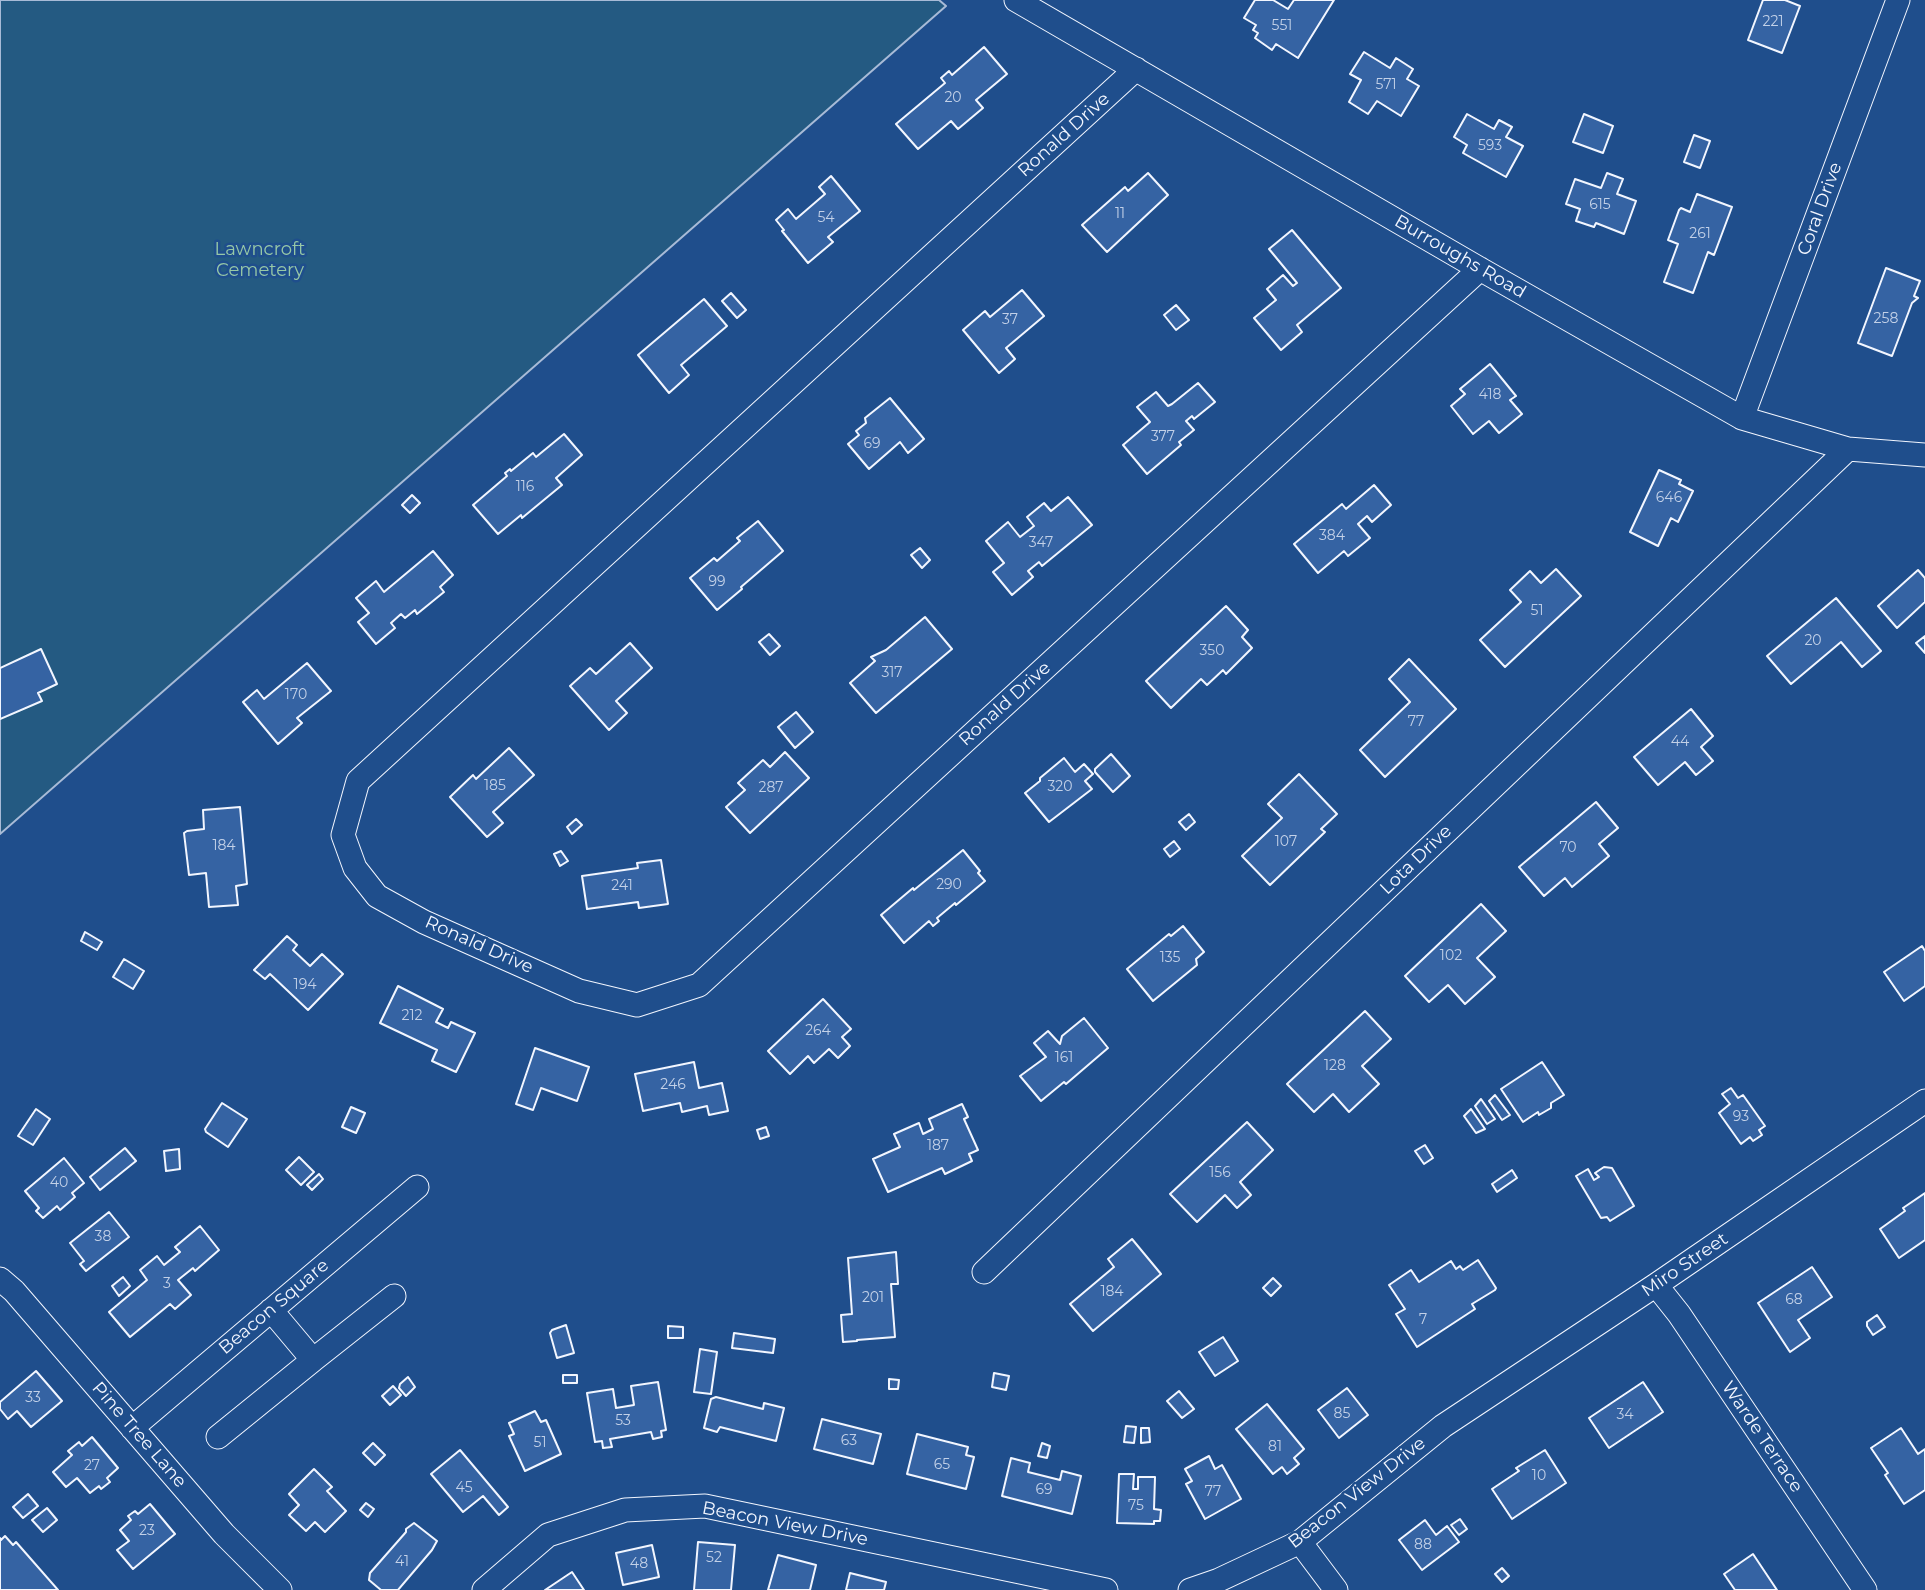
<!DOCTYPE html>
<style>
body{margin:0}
canvas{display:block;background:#1f4e8c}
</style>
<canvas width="1925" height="1590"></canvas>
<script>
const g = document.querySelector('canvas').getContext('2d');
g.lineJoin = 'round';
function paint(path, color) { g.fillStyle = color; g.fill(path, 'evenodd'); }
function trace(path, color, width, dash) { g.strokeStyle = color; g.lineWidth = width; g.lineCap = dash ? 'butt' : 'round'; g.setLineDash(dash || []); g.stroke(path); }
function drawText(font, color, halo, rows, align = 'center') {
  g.font = font + ' Montserrat,sans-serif'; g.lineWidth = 5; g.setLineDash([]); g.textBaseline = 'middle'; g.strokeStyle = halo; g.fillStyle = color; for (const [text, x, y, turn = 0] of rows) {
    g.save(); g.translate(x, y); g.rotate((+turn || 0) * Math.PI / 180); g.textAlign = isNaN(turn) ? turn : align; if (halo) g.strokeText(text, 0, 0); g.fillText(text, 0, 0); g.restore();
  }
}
const green = new Path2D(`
 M0,0H939L946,6L0,834Z`);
const building = new Path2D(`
 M1255,0H1273L1288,9L1294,0H1334L1298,58L1276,44L1272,50L1255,38L1258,33L1253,30L1256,25L1244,18Z
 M1763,0H1785L1800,6L1782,53L1748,40Z
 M984,47L1007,74L976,100L983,108L958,129L951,121L918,149L896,124L945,83L941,78L949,71L952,75Z
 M1364,52L1390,68L1396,58L1413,69L1407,79L1419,86L1401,116L1377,101L1368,114L1349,102L1361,80L1350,74Z
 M1467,114L1494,129L1499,120L1512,127L1506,137L1523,146L1506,177L1463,153L1467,145L1454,137Z
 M1584,114L1613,126L1603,153L1573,142Z
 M1694,135L1710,141L1700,168L1684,162Z
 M1148,173L1168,195L1107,252L1082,225L1125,187L1128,191Z
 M1607,173L1623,179L1617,194L1636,201L1624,234L1596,223L1594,227L1576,221L1580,209L1566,204L1575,179L1601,188Z
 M831,176L860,211L828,237L833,242L808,263L782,231L784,230L776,220L788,209L796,219L825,194L819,187Z
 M1697,194L1732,207L1714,255L1708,252L1693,293L1664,282L1678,244L1668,240L1679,210L1681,208L1690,212Z
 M1292,230L1341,288L1297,325L1302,332L1281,350L1254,318L1276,300L1267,289L1283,275L1293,286L1297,283L1269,249Z
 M1886,268L1920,281L1914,296L1918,298L1912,303L1892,356L1858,343Z
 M1022,290L1044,316L1006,348L1015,359L999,373L963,330L985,311L990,317Z
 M731,293L746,310L737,318L722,301Z
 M704,299L727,326L681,365L689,375L669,393L638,355Z
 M1176,305L1189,320L1176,330L1164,315Z
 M1490,364L1516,396L1510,400L1522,414L1499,433L1489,421L1473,434L1451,406L1465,394L1460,389Z
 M1198,383L1215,402L1194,419L1192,416L1186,421L1194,430L1179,442L1181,445L1147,474L1123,445L1150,422L1137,407L1156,392L1168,406L1172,404Z
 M890,398L924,439L908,453L900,442L869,469L848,444L859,435L856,431L866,423L865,418Z
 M564,434L582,455L556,478L562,485L522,518L521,515L498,534L473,505L507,476L505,473L510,469L511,471L533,453L536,457Z
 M1659,470L1681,480L1679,484L1693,491L1678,522L1671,518L1658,546L1630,532Z
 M1374,485L1391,505L1372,522L1367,516L1358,524L1370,538L1348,556L1344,551L1318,573L1294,544L1342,504L1346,509Z
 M412,495L420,503L410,513L402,505Z
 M1068,497L1092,525L1042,566L1039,562L1028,571L1033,577L1012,595L993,572L1004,563L986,541L1008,522L1020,537L1034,526L1027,517L1044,503L1051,511Z
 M758,521L783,551L741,587L742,589L717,610L690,578L714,558L717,561L740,541L737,538Z
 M920,548L930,560L922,568L911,555Z
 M433,551L453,575L440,587L444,592L417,614L415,610L405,618L401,614L391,623L395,628L376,644L358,622L369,613L356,598L376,581L384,592Z
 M1556,569L1581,596L1505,667L1480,640L1521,602L1510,590L1530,571L1541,583Z
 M1918,570L1925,578V602L1897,628L1878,606Z
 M1836,598L1881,651L1862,667L1841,642L1791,684L1767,656Z
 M1226,606L1248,630L1242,637L1252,648L1226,674L1223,670L1207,685L1201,679L1171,708L1146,681Z
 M925,617L952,649L876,713L850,683L875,661L871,657L886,650Z
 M769,634L780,646L770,655L759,642Z
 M1925,636V653L1916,643Z
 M630,643L652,668L616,701L627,713L609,730L570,686L590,668L596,674Z
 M41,649L57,684L38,693L42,701L0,719V668Z
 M1409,659L1456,709L1385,777L1360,750L1410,702L1389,679Z
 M307,663L331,691L297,718L302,723L278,744L243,702L257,690L264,699Z
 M1691,709L1713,736L1701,747L1713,761L1696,775L1685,762L1658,785L1634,757Z
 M796,712L813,732L795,748L778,727Z
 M509,748L534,775L493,812L503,823L487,837L450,797L473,775L476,779Z
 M785,752L809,778L750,833L726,807L745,790L738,783L763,760L770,767Z
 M1111,754L1130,776L1113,792L1095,772V769Z
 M1064,758L1075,772L1084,764L1093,774L1085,781L1092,789L1049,822L1025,793L1040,781V778Z
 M1299,774L1337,814L1321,829L1325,832L1270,885L1242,856L1282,818L1268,804Z
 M1596,802L1618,828L1599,844L1609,856L1572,887L1565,878L1544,896L1519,867Z
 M240,807L247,884L236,886L238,905L209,907L206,873L189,875L184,833L187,831L204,829L203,810Z
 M1189,814L1195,822L1186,830L1179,822Z
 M576,819L582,825L572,834L567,827Z
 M1174,841L1180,849L1170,857L1164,849Z
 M963,850L980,871L978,873L985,881L956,905L955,903L937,918L939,921L933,926L929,921L904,943L881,915L913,888L914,890Z
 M561,851L568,861L560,866L554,854Z
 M661,860L668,904L639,908L638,902L587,909L582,876L638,868L637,863Z
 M1481,904L1506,931L1477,958L1495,977L1465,1004L1448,985L1429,1002L1405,976Z
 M1183,926L1204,952L1196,959L1197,965L1153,1001L1127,969L1169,934L1171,936Z
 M85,932L102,942L97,950L81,941Z
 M287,936L297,945L293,950L310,966L322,954L343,974L308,1010L270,974L265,979L254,970Z
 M1922,946L1925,951V986L1904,1001L1884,972Z
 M124,959L144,971L133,989L113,977Z
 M398,986L443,1009L436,1022L448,1028L451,1022L475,1033L456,1072L432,1061L437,1050L380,1023Z
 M823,999L851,1029L842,1037L850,1046L838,1058L829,1049L814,1063L808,1056L790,1074L768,1051Z
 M1365,1011L1391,1039L1362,1066L1379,1084L1349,1112L1333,1094L1314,1112L1287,1084Z
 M1084,1018L1108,1048L1066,1084L1064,1082L1041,1101L1020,1076L1046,1057L1034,1043L1048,1031L1060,1044L1062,1036Z
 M535,1048L589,1067L577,1101L541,1088L533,1110L516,1104Z
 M694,1062L699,1088L722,1083L728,1111L709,1115L707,1106L682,1112L680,1103L643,1111L635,1074Z
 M1542,1062L1564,1095L1551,1103V1108L1539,1115L1538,1112L1523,1122L1501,1089Z
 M1731,1088L1738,1098L1743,1095L1765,1126L1759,1130L1762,1135L1753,1141L1750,1137L1741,1144L1719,1113L1730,1104L1722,1094Z
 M1495,1095L1510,1115L1502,1120L1489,1101Z
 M1481,1099L1495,1119L1487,1124L1475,1106Z
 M222,1103L247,1119L228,1147L206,1132L205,1129Z
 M962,1104L968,1117L964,1119L978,1150L969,1154L972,1161L945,1174L942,1168L888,1192L873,1159L900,1147L894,1134L919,1123L923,1134L933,1129L929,1119Z
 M351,1107L365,1113L356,1133L342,1127Z
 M36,1109L50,1119L33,1145L18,1136Z
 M1471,1109L1485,1129L1476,1133L1464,1116Z
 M1247,1122L1273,1150L1240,1182L1251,1195L1237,1208L1225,1195L1197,1222L1170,1194Z
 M766,1127L769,1136L760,1139L757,1130Z
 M1425,1145L1433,1158L1424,1164L1415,1151Z
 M125,1148L136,1161L100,1190L90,1177Z
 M179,1149L180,1169L166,1171L164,1151Z
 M299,1157L314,1172L301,1185L286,1170Z
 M64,1158L84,1183L72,1193L75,1197L60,1210L57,1206L43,1218L36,1211L39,1208L25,1191Z
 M1604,1167L1612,1168L1634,1206L1610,1221L1607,1217L1601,1218L1576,1176L1588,1169L1594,1180L1599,1177L1595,1173Z
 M1512,1170L1517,1178L1497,1192L1492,1184Z
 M319,1174L323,1179L312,1190L307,1185Z
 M1925,1193V1240L1899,1258L1880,1229L1905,1211L1903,1208Z
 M109,1212L129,1237L86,1271L80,1264L84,1261L70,1243Z
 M200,1226L219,1250L195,1271L193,1268L178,1280L191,1295L175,1309L170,1304L130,1337L109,1312L147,1280L140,1270L157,1256L164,1265L180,1252L175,1247Z
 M1132,1239L1161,1274L1093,1331L1070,1304L1114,1267L1108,1259Z
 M896,1252L898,1284H891L895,1337L857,1340V1341L843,1342L841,1315L852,1314L848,1258Z
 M1478,1260L1496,1288L1495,1290L1472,1304L1475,1309L1417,1347L1396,1314L1405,1309L1389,1285L1411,1270L1419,1282L1451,1261L1456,1269L1460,1266L1463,1270Z
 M1812,1267L1832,1297L1798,1320L1810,1338L1790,1352L1758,1303Z
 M123,1277L130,1286L119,1296L112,1286Z
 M1273,1278L1281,1286L1271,1296L1263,1288Z
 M1877,1315L1885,1327L1873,1335L1867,1326V1322Z
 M566,1325L574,1353L557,1358L550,1333L552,1330Z
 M668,1326L683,1327V1338H668Z
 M734,1333L775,1339L773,1353L732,1348Z
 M1223,1337L1238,1361L1215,1376L1199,1352Z
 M700,1349L717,1352L711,1394L694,1392Z
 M36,1371L62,1401L31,1427L17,1411L8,1419L0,1409V1402Z
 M994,1373L1009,1376L1006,1390L992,1387Z
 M563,1375H577V1383H563Z
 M408,1377L415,1387L406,1396L399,1388L400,1384Z
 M889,1379L899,1380L898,1389H889Z
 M658,1382L666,1430L661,1431L662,1437L653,1439L651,1432L610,1439L612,1447L603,1448L602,1441L595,1442L587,1393L613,1389L616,1408L634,1405L631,1386Z
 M1643,1382L1663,1412L1609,1448L1589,1418Z
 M393,1386L401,1395L390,1405L382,1396Z
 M1347,1388L1368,1415L1339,1438L1318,1410Z
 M1179,1391L1194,1409L1182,1418L1167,1401Z
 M716,1397L763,1409L764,1403L784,1408L776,1441L720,1427L717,1432L704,1428L711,1399Z
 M1267,1404L1304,1449L1294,1458L1299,1464L1287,1474L1282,1467L1273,1474L1236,1429Z
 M535,1411L541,1422L546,1420L561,1454L525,1471L509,1436L514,1434L509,1423Z
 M822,1419L881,1434L873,1464L814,1449Z
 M1126,1426L1136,1427L1134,1443L1124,1442Z
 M1141,1428H1149L1150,1442L1141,1443Z
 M1901,1428L1918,1454L1925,1449V1490L1904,1504L1885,1475L1888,1473L1871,1448Z
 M917,1434L968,1447L966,1455L974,1457L966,1489L907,1474Z
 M92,1437L118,1468L107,1478L110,1482L101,1489L99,1486L90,1493L77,1478L66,1487L53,1472L72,1455L68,1451L79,1442L82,1446Z
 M373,1443L385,1455L375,1465L363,1453Z
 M1042,1443L1050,1446L1047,1458L1038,1456Z
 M460,1450L508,1507L499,1515L483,1496L463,1512L431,1474Z
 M1545,1450L1566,1483L1512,1519L1492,1489L1519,1471L1516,1468Z
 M1209,1456L1215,1469L1222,1465L1241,1499L1205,1519L1186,1484L1192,1481L1185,1469Z
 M1011,1458L1030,1463L1028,1472L1060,1480L1062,1471L1081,1476L1072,1514L1002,1496Z
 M314,1469L332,1487L327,1491L346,1511L325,1532L315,1522L306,1531L289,1515L299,1505L289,1494Z
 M1119,1474H1134L1133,1489H1138V1477H1155L1154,1509L1161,1510L1160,1521H1154V1524L1117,1523Z
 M28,1494L38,1506L23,1518L13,1507Z
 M366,1503L374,1509L368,1517L360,1510Z
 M150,1504L175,1534L133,1569L117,1550L129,1541L120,1530L131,1520L128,1516L135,1511L138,1514Z
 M47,1508L57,1520L43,1532L32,1520Z
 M1460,1519L1467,1529L1459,1535L1451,1525Z
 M1425,1520L1436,1535L1447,1526L1459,1542L1422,1570L1399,1540Z
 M414,1523L437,1541L432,1550L398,1590H381L369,1580L370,1573L406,1532V1529Z
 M5,1536L13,1545L16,1542L58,1590H0V1538L1,1540Z
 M698,1542L735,1545L731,1590H694Z
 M652,1545L659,1577L623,1585L616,1553Z
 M1753,1554L1777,1590H1735L1724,1574Z
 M778,1555L816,1565L810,1590H768Z
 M1502,1568L1509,1576L1502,1582L1495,1574Z
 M572,1572L584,1590H545Z
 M850,1573L886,1582L884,1590H846Z`);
const street = new Path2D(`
 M1016,0L1480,269L1742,418L1848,449L1925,455
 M1136,69L358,781L343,835L355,868L377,896L424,922L579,991L637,1005L699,985L1480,269
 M1742,418L1898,0
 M984,1272L1848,449
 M0,1279L14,1291L224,1534L280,1590
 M1656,1285L1679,1314L1865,1590
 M313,1360L394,1296
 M132,1428L417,1187
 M218,1437L313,1360L271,1310
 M1300,1542L1336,1590
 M484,1590L548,1535L625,1510L705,1506L1106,1590
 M1190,1590L1219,1580L1300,1542L1443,1426L1656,1285L1925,1101`);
const numberNames = [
 ["221",1773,22],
 ["551",1282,26],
 ["571",1386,85],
 ["20",953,98],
 ["593",1490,146],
 ["615",1600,205],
 ["11",1120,214],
 ["54",826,218],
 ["261",1700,234],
 ["258",1886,319],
 ["37",1010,320],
 ["418",1490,395],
 ["377",1163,437],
 ["69",872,444],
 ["116",525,487],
 ["646",1669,498],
 ["384",1332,536],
 ["347",1041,543],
 ["99",717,582],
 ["51",1537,611],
 ["20",1813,641],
 ["350",1212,651],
 ["317",892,673],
 ["170",296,695],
 ["77",1416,722],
 ["44",1680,742],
 ["185",495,786],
 ["320",1060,787],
 ["287",771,788],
 ["107",1286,842],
 ["184",224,846],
 ["70",1568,848],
 ["290",949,885],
 ["241",622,886],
 ["102",1451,956],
 ["135",1170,958],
 ["194",305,985],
 ["212",412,1016],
 ["264",818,1031],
 ["161",1064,1058],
 ["128",1335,1066],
 ["246",673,1085],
 ["93",1741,1117],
 ["187",938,1146],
 ["156",1220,1173],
 ["40",59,1183],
 ["38",103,1237],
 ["3",167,1284],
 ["184",1112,1292],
 ["201",873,1298],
 ["68",1794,1300],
 ["7",1423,1320],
 ["33",33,1398],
 ["85",1342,1414],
 ["34",1625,1415],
 ["53",623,1421],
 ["63",849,1441],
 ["51",540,1443],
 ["81",1275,1447],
 ["65",942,1465],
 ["27",92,1466],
 ["10",1539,1476],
 ["45",464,1488],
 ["69",1044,1490],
 ["77",1213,1492],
 ["75",1136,1506],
 ["23",147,1531],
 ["88",1423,1545],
 ["52",714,1558],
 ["41",402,1562],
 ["48",639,1564]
];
const streetNames = [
 ["Ronald Drive",1064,135,-42],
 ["Coral Drive",1820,209,-70],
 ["Burroughs Road",1460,257,30],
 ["Ronald Drive",1005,704,-42],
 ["Lota Drive",1416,860,-44],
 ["Ronald Drive",479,945,24],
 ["Miro Street",1685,1265,-34],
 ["Beacon Square",274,1307,-40],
 ["Pine Tree Lane",139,1435,49],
 ["Warde Terrace",1762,1437,56],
 ["Beacon View Drive",1357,1493,-38],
 ["Beacon View Drive",785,1524,11]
];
const parkNames = [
 ["Lawncroft",260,250],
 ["Cemetery",260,271]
];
paint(green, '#245a82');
trace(green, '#a8bbd7', 2);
paint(building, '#3563a3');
trace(building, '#f2f6ff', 2);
trace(street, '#f2f6ff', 25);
trace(street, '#1f4e8c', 23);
drawText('14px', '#c3d1e8', null, numberNames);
drawText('18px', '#f2f6ff', '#1f4e8c', streetNames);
drawText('18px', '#97c8a6', '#1f4e8c', parkNames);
</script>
